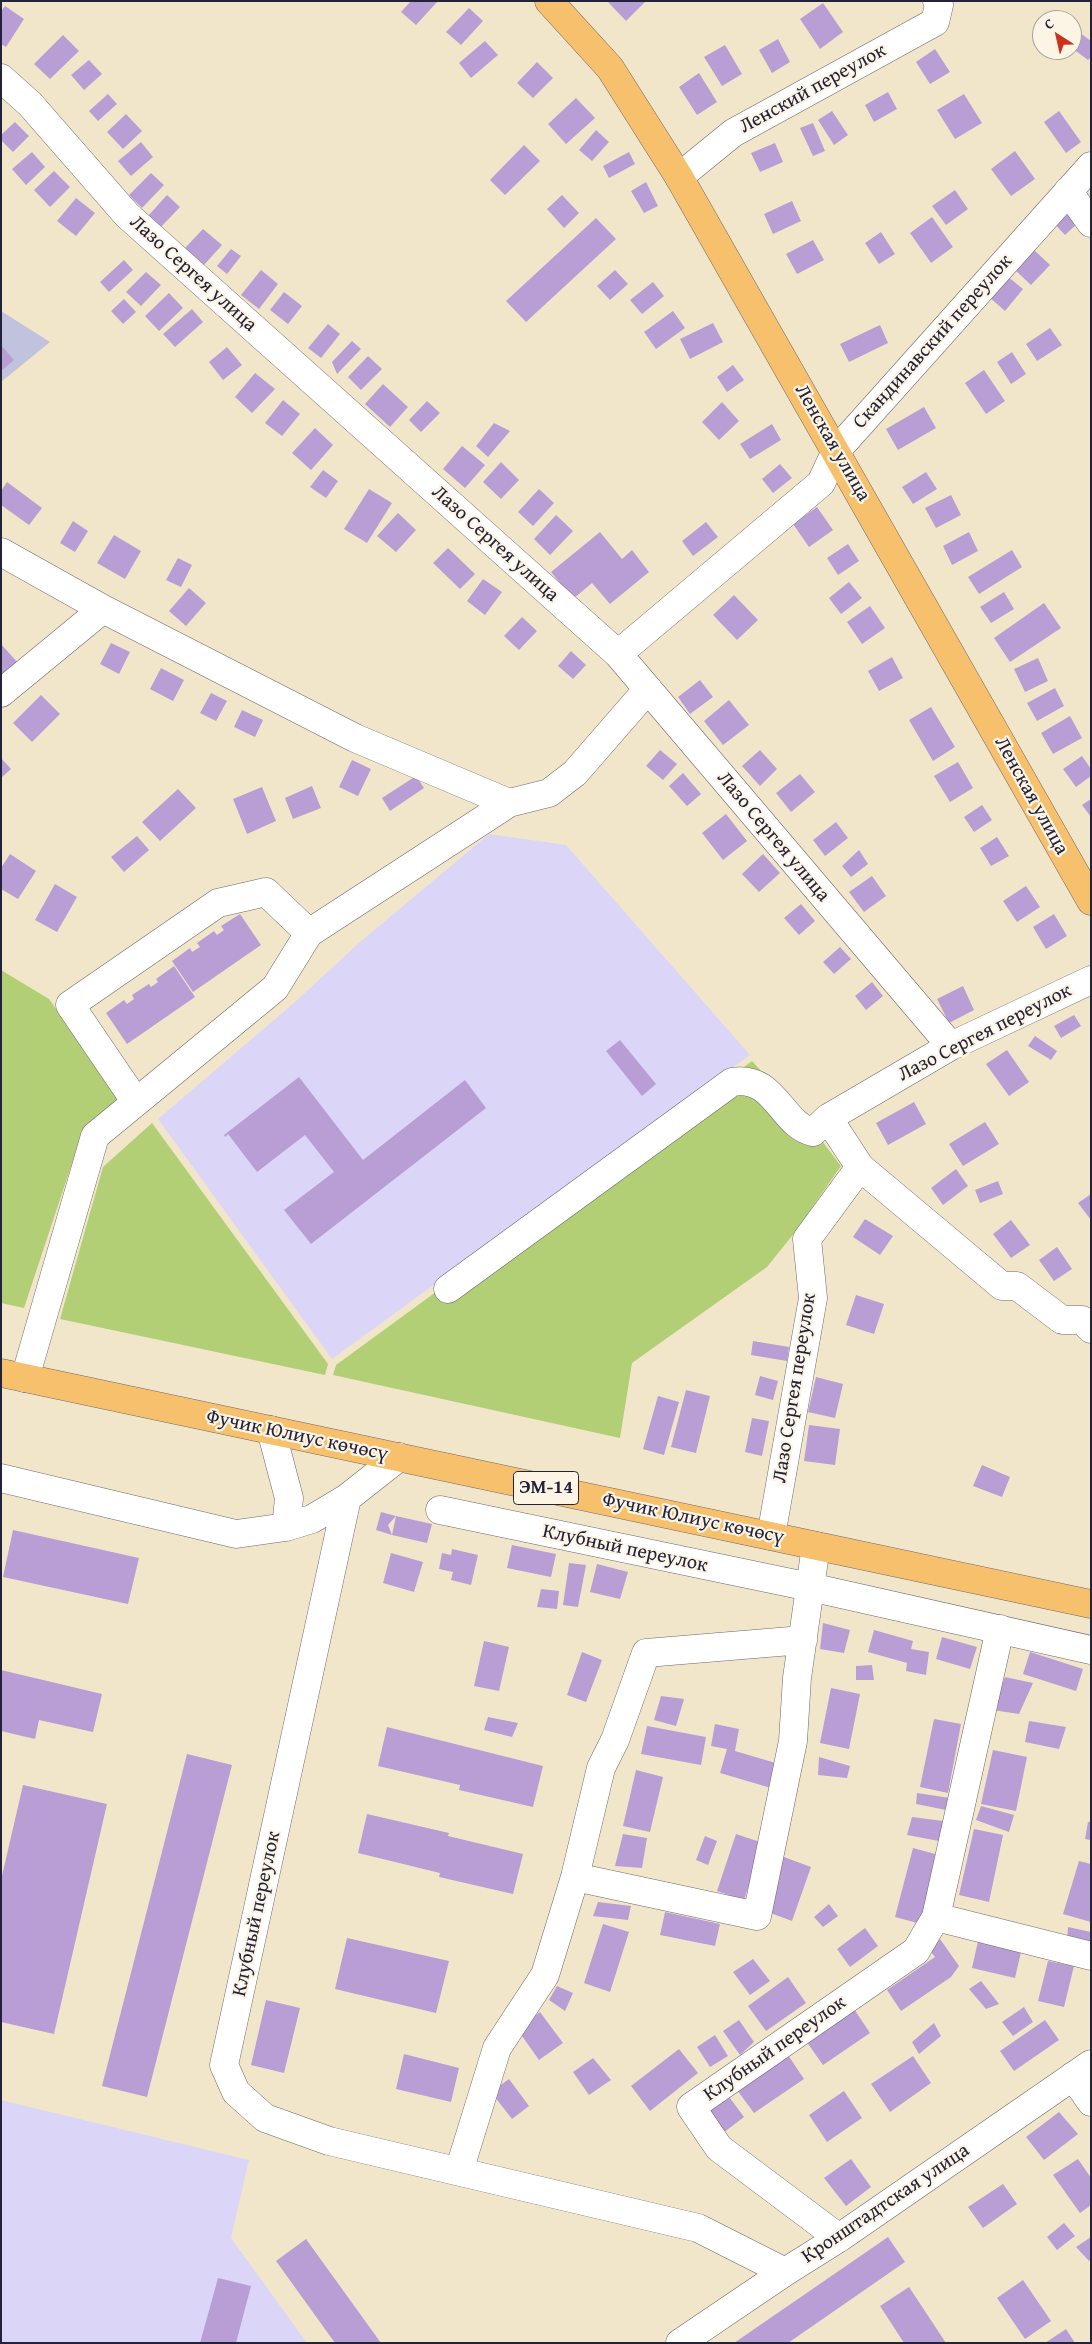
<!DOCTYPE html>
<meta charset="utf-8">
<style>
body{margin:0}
#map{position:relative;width:1092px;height:2344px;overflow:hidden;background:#f2e6ca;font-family:"Gentium Book Plus",serif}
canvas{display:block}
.frame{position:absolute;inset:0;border:2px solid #22223b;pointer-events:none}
.north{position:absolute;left:1032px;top:10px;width:50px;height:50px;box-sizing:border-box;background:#fcf5e5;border:1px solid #a5a1a1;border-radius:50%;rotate:325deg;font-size:14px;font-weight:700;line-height:20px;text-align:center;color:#22223b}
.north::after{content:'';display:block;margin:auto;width:18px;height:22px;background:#c8321e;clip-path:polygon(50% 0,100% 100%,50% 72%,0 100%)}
</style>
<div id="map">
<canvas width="1092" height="2344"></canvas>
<div class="frame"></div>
<div class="north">С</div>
</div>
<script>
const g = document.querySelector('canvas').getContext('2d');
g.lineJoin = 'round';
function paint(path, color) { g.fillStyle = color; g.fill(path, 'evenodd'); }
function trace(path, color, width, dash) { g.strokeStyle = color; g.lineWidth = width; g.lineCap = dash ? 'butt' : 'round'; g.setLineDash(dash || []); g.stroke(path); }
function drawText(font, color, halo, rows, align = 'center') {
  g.font = font + ' "Gentium Book Plus",serif'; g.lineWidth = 4.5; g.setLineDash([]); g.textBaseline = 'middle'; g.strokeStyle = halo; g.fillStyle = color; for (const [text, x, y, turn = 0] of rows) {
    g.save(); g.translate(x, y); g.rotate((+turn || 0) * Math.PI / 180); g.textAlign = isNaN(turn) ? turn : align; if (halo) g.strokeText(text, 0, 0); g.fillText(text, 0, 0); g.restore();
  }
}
const built = new Path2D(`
 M489,834L566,845L750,1055L332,1359L158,1119L295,1002L360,942Z
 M1,2100L249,2160L231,2238L307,2343H1Z`);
const industrial = new Path2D(`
 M1,311L50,342L1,382Z`);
const green = new Path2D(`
 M1,970L49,999L121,1101L83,1130L24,1308L1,1303Z
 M752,1061L803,1116L841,1166L795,1232L767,1267L632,1363L620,1438L333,1375L336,1365Z
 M152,1123L328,1364L325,1375L60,1319L103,1167Z`);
const building = new Path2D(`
 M411,1H438L416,25L401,12Z
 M607,1H646L626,21Z
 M823,3L843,32L820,49L800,19Z
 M5,6L24,19L6,47L1,44V11Z
 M469,8L483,21L461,45L446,32Z
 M1072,27L1091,41V57L1088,60L1072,48Z
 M63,35L79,51L50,79L34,64Z
 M778,39L790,62L772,73L759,50Z
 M485,41L498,55L471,78L459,63Z
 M725,45L742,74L722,86L704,57Z
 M935,49L950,72L930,84L916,62Z
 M89,60L102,74L84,90L71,75Z
 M537,62L553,78L533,98L517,83Z
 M699,73L717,102L697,115L679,87Z
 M888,92L897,109L874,122L865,105Z
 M108,94L117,104L98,121L89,111Z
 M964,94L982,123L955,139L937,110Z
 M576,98L595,118L566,144L548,124Z
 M832,111L848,135L834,145L818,120Z
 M1059,111L1081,142L1066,153L1044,122Z
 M126,114L142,131L123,149L107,132Z
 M15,122L29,136L13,152L1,140V135Z
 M813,123L825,151L813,156L800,128Z
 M596,130L609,142L592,161L579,150Z
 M141,142L153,157L131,176L118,161Z
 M775,143L783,162L760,172L751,153Z
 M524,145L540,161L505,195L490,180Z
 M1015,151L1035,179L1011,196L991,169Z
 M32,152L45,167L26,185L12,169Z
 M629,152L635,164L609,178L603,166Z
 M54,171L70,187L50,207L34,190Z
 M151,173L164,185L142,208L129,195Z
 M646,182L658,206L644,213L631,191Z
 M955,190L968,209L946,225L932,206Z
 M167,195L180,207L160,228L148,216Z
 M562,195L579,213L564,228L547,209Z
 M76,198L95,213L76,236L57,221Z
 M792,201L801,221L773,234L764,214Z
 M1067,205L1081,220L1065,235L1051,220Z
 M932,217L953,247L931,263L910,233Z
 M596,218L616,239L526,322L506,301Z
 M203,229L222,245L204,265L185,248Z
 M881,232L895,254L879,264L865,243Z
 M813,240L824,260L797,274L786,254Z
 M231,249L241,256L227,274L217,266Z
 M1033,249L1050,265L1031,285L1014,269Z
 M124,260L133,270L109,292L100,282Z
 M261,270L278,284L259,309L241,295Z
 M615,270L628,284L610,300L597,286Z
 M146,272L161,285L141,306L126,292Z
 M1007,276L1023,289L1005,311L989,297Z
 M653,282L664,296L642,314L630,300Z
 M284,292L302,306L288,324L270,310Z
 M169,293L183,308L159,331L145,316Z
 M124,299L136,312L123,324L111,311Z
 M192,309L203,322L175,347L163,334Z
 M673,311L685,328L656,349L644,332Z
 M713,323L723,342L690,359L680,339Z
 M328,324L340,334L321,358L308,348Z
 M880,325L888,343L849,362L840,344Z
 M1050,328L1062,345L1037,361L1026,344Z
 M352,341L361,349L337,374L332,362Z
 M1,345L14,360L1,371Z
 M227,347L242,365L223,380L209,362Z
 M1012,352L1026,374L1011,384L997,362Z
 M368,356L382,369L361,390L348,377Z
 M733,365L744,380L727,392L717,377Z
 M984,370L1005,401L986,414L965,383Z
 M255,373L275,389L252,413L235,397Z
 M383,384L408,407L390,427L365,404Z
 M283,400L300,414L282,436L265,423Z
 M427,401L440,413L421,432L409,420Z
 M722,402L739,421L719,440L702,422Z
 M924,407L936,428L898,450L886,429Z
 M494,423L510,431L488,457L476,446Z
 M772,424L781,440L750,459L740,444Z
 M315,428L333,445L311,470L292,453Z
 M462,446L485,465L465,488L443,469Z
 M501,462L519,480L501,499L483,482Z
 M780,464L792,478L773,493L762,479Z
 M323,470L338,481L326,498L310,487Z
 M926,472L937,489L913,504L902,487Z
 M7,482L42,508L29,525L1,505V491Z
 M369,489L392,503L367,543L344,529Z
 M539,489L554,503L533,526L518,512Z
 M951,495L961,515L936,528L925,508Z
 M817,507L833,530L809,547L793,524Z
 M398,513L416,530L396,552L377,536Z
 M556,515L573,531L550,555L534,539Z
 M73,521L88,531L75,552L60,543Z
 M706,522L718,537L693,556L682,541Z
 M600,532L622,559L632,550L649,572L610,604L592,583L573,599L551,572Z
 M969,532L978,551L952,565L943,546Z
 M114,535L141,551L125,579L97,563Z
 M848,544L859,561L838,575L827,558Z
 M448,548L475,574L460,589L433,563Z
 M1012,550L1022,567L979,594L968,577Z
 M178,558L192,565L181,587L166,580Z
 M483,579L502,592L485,615L467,601Z
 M849,582L862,598L841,614L829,598Z
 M189,588L206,603L186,626L169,611Z
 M1004,592L1014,609L991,623L980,607Z
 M734,595L758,620L737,640L713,615Z
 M1044,603L1061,628L1010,662L994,638Z
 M870,606L885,628L862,644L847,622Z
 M522,617L537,631L519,650L504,636Z
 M111,643L130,652L119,674L100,664Z
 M1,644L19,664L1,680Z
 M571,651L586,665L573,679L558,666Z
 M892,657L903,678L879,691L868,671Z
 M1038,658L1048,681L1025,692L1014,669Z
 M161,668L184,680L173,701L150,689Z
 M700,680L713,697L690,714L678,697Z
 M1055,688L1064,706L1037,721L1027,703Z
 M211,693L227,701L216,721L200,713Z
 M41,695L60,714L32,742L13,723Z
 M729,700L749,725L723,745L704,721Z
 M931,707L955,747L933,761L909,720Z
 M242,710L263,720L255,737L234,727Z
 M1070,716L1082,738L1053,754L1041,733Z
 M660,750L677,764L663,780L646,766Z
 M760,750L777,769L760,786L742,766Z
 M1082,756L1091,769V776L1076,787L1063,769Z
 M1,758L11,769L1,778Z
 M352,760L371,769L358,796L339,787Z
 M958,762L973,788L950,802L934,776Z
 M683,773L701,794L687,806L669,786Z
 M800,774L815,792L791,812L776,793Z
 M416,776L424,788L390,811L382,798Z
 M312,786L321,808L293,819L285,798Z
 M262,787L276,821L247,834L233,799Z
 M178,789L196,808L160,841L142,822Z
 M1091,799V817L1082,805Z
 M982,805L992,820L974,832L964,817Z
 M726,814L747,841L723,860L702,833Z
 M836,822L848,838L825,856L813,840Z
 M137,836L149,850L124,872L111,857Z
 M997,837L1009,856L991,866L980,848Z
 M859,850L868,864L851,877L842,866Z
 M10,854L36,871L18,899L1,889V868Z
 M763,854L780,873L759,892L742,874Z
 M872,876L886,896L864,912L849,892Z
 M55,884L77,897L57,932L35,920Z
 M1026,886L1040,907L1017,922L1003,901Z
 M801,904L815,921L799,935L784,918Z
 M240,914L261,945L193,992L172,961L190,948L192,952L200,947L197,943L214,931L217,935L224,930L221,926Z
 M1054,914L1067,936L1046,949L1033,927Z
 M840,947L851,959L834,974L823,962Z
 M174,966L195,997L127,1044L106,1013L124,1000L127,1004L134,999L132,995L149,984L151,987L158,982L156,979Z
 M872,982L883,996L866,1010L855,996Z
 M963,986L974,1010L949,1023L937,999Z
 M1074,1015L1081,1026L1061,1038L1054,1026Z
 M1035,1036L1057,1051L1051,1060L1028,1046Z
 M620,1040L656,1084L642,1096L606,1051Z
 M1007,1050L1029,1082L1009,1096L986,1064Z
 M299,1077L363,1160L465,1080L486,1108L311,1244L284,1210L334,1172L305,1135L257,1172L228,1134L225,1137L224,1135Z
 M914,1102L926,1124L888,1145L876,1123Z
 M985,1122L999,1144L963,1166L949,1144Z
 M956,1169L968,1186L943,1205L931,1188Z
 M998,1181L1003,1194L980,1203L975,1190Z
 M1091,1194V1220L1078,1203Z
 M865,1219L893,1236L880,1255L853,1237Z
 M1011,1220L1030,1245L1011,1258L993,1234Z
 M1057,1247L1072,1269L1054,1281L1039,1260Z
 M856,1295L884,1304L874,1334L846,1325Z
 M753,1341L789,1347L787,1361L751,1355Z
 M760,1376L778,1381L773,1400L755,1395Z
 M816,1377L843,1384L835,1418L808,1412Z
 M686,1390L710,1396L696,1453L671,1447Z
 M658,1396L679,1402L664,1455L643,1449Z
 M752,1418L769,1421L762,1456L745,1452Z
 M809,1425L840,1429L835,1465L804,1461Z
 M982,1465L1010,1477L1002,1497L973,1486Z
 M381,1512L396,1516L388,1525L392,1535L396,1516L432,1524L427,1543L392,1535L376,1530Z
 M13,1530L139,1558L128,1604L3,1577Z
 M512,1545L556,1554L551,1577L507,1568Z
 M452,1549L478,1555L471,1585L451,1580L453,1572L439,1569L442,1553L451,1555Z
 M391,1553L423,1562L414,1592L383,1583Z
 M569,1563L586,1565L578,1607L563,1605Z
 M597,1564L628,1572L620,1599L590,1592Z
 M541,1589L559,1591L557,1609L537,1607Z
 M823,1623L850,1630L844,1653L820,1649Z
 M874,1630L913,1641L911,1649L929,1652L926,1675L906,1671L907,1663L868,1652Z
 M942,1637L977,1647L970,1669L936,1659Z
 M484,1641L509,1647L499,1691L474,1686Z
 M582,1652L602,1660L586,1702L567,1695Z
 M1030,1652L1083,1669L1076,1691L1023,1674Z
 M872,1665L874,1680H856V1666Z
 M1,1670L102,1694L93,1732L39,1720L35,1739L1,1731Z
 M1005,1677L1033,1683L1019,1714L993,1710Z
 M831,1688L860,1694L849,1749L820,1743Z
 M661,1696L684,1699L676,1726L654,1720Z
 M488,1717L518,1723L512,1737L484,1730Z
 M934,1719L961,1724L948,1793L920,1787Z
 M1029,1721L1066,1727L1059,1749L1025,1742Z
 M715,1724L739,1729L735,1751L779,1764L771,1788L720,1773L727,1749L711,1746Z
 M647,1726L706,1737L701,1765L641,1754Z
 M387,1727L543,1766L533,1807L459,1790L460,1785L378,1766Z
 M993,1750L1027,1757L1016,1811L981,1804Z
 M187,1754L232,1765L147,2097L102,2086Z
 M819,1757L850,1766L847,1778L818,1775Z
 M636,1770L663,1777L650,1832L623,1826Z
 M23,1785L107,1804L54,2034L1,2022V1880Z
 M917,1793L950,1798L946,1810L916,1804Z
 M981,1806L1014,1815L1009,1832L976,1820Z
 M367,1814L449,1833L448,1836L523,1854L513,1894L439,1877L440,1873L358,1853Z
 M912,1817L943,1821L939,1841L907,1835Z
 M1088,1822H1091V1840L1085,1839Z
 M974,1829L1003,1835L989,1902L959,1895Z
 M623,1834L647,1838L642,1868L615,1866Z
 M736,1834L763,1843L744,1900L717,1891Z
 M705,1836L717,1841L708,1865L696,1860Z
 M913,1848L939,1855L921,1924L895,1917Z
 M784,1857L811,1867L792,1921L765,1911Z
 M1079,1861L1091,1864V1922L1063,1914Z
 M598,1902L631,1906L628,1920L593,1916Z
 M829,1904L838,1916L823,1927L814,1917Z
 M665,1912L720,1924L715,1946L660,1935Z
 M603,1924L629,1932L610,1992L584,1983Z
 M1068,1927L1091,1932V1944L1067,1940Z
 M865,1928L878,1946L850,1967L837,1949Z
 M979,1937L1022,1948L1015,1978L972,1968Z
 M347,1938L449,1961L436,2013L335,1989Z
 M940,1939L959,1966L951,1977L901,2011L887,1990L935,1957L927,1947Z
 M753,1959L770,1981L750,1995L733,1972Z
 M1048,1961L1074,1966L1064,2007L1038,2001Z
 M788,1977L806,2003L766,2031L748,2006Z
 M981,1981L999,2004L986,2009L969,1989Z
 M557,1986L573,1993L565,2011L549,2000Z
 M266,2000L300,2008L284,2073L251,2065Z
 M1024,2007L1033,2022L1013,2036L1002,2022Z
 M854,2009L870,2033L823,2065L806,2041Z
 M540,2012L563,2043L539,2060L517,2029Z
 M739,2020L754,2042L740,2055L723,2031Z
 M1045,2020L1059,2040L1014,2071L1000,2051Z
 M934,2023L941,2036L919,2054L912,2042Z
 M715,2035L728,2056L710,2067L697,2047Z
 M679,2049L698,2073L650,2111L631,2086Z
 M404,2054L459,2068L451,2102L396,2089Z
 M788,2055L804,2079L754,2113L737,2090Z
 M913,2056L931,2083L890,2112L871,2084Z
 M593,2058L611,2080L589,2095L573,2072Z
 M509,2079L529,2106L512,2119L491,2092Z
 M844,2091L862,2118L827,2142L809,2115Z
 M727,2094L744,2117L723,2133L705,2110Z
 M1059,2112L1078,2134L1044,2160L1026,2137Z
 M851,2159L871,2187L846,2206L824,2178Z
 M1078,2159L1091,2178V2205L1080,2213L1053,2175Z
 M1003,2184L1017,2204L983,2228L968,2207Z
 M1064,2223L1075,2236L1057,2250L1047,2237Z
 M888,2237L905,2262L788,2343H734Z
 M1091,2237V2259L1089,2261L1076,2247Z
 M306,2239L381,2343H335L276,2261Z
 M218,2278L251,2286L236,2343H200Z
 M1023,2280L1051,2321L1025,2339L997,2298Z
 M909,2287L946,2343H904L880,2306Z
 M1066,2329L1075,2343H1045Z`);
const minor = new Path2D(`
 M1,78L30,104L127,215L618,654L951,1046
 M679,177L733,133L935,22L939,5L937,1
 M1068,191L1091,223
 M1,552L103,609L355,738L509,803L549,793L575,773L648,689
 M618,654L821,483L836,451L1091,166
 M1,693L103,609
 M1091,980L951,1046L828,1118L860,1167L1002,1286H1017L1062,1320H1082L1091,1329
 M136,1102L70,1005L218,903L266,892L309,933
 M448,1289L732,1082C775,1074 781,1125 813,1132L828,1118
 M25,1378L95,1136L275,988L309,933L509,803
 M271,1430L289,1498L286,1527
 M1,1478L236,1534L286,1527L312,1519L347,1498L399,1457
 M347,1498L224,2065L236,2092L265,2118L329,2141L698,2228L785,2272
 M440,1510L810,1587L1091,1650
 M771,1536L813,1298L807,1239L860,1167
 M575,1877L757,1916L793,1741L797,1678L816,1546
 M936,1917L1091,1956
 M1073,2076L1091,2102
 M459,2171L497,2048L545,1975L575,1877L601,1768L615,1740L646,1653L803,1640
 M839,2238L719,2148L691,2107L916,1951L936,1917L1000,1629
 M680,2343L785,2272L839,2238L1091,2064`);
const major = new Path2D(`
 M549,1L610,68L679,177L1091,901
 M1,1373L1091,1604`);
const shields = [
 [546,1488,65]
];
const shieldNames = [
 ["ЭМ-14",546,1488]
];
const streetNames = [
 ["Ленский переулок",813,89,-29],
 ["Лазо Сергея улица",193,274,42],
 ["Скандинавский переулок",933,342,-48],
 ["Ленская улица",832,443,60],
 ["Лазо Сергея улица",495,544,42],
 ["Ленская улица",1031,796,61],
 ["Лазо Сергея улица",773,837,50],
 ["Лазо Сергея переулок",985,1033,-27],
 ["Лазо Сергея переулок",795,1388,-81],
 ["Фучик Юлиус көчөсү",297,1436,12],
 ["Фучик Юлиус көчөсү",693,1519,12],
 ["Клубный переулок",625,1549,12],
 ["Клубный переулок",257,1914,-78],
 ["Клубный переулок",775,2049,-35],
 ["Кронштадтская улица",886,2204,-34]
];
paint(built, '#dbd6f7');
paint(industrial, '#c1c2dd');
paint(green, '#b2cf76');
paint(building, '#b89ed5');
trace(minor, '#6b676d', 29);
trace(major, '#6b676d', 29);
trace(minor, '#fff', 28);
trace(major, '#f7c06c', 28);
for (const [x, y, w] of shields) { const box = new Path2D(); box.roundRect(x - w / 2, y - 16.5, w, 33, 4); g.fillStyle = '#fcf5e5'; g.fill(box); trace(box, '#22223b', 1); }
drawText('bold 19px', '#22223b', null, shieldNames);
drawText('20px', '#22223b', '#fcf5e5', streetNames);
</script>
